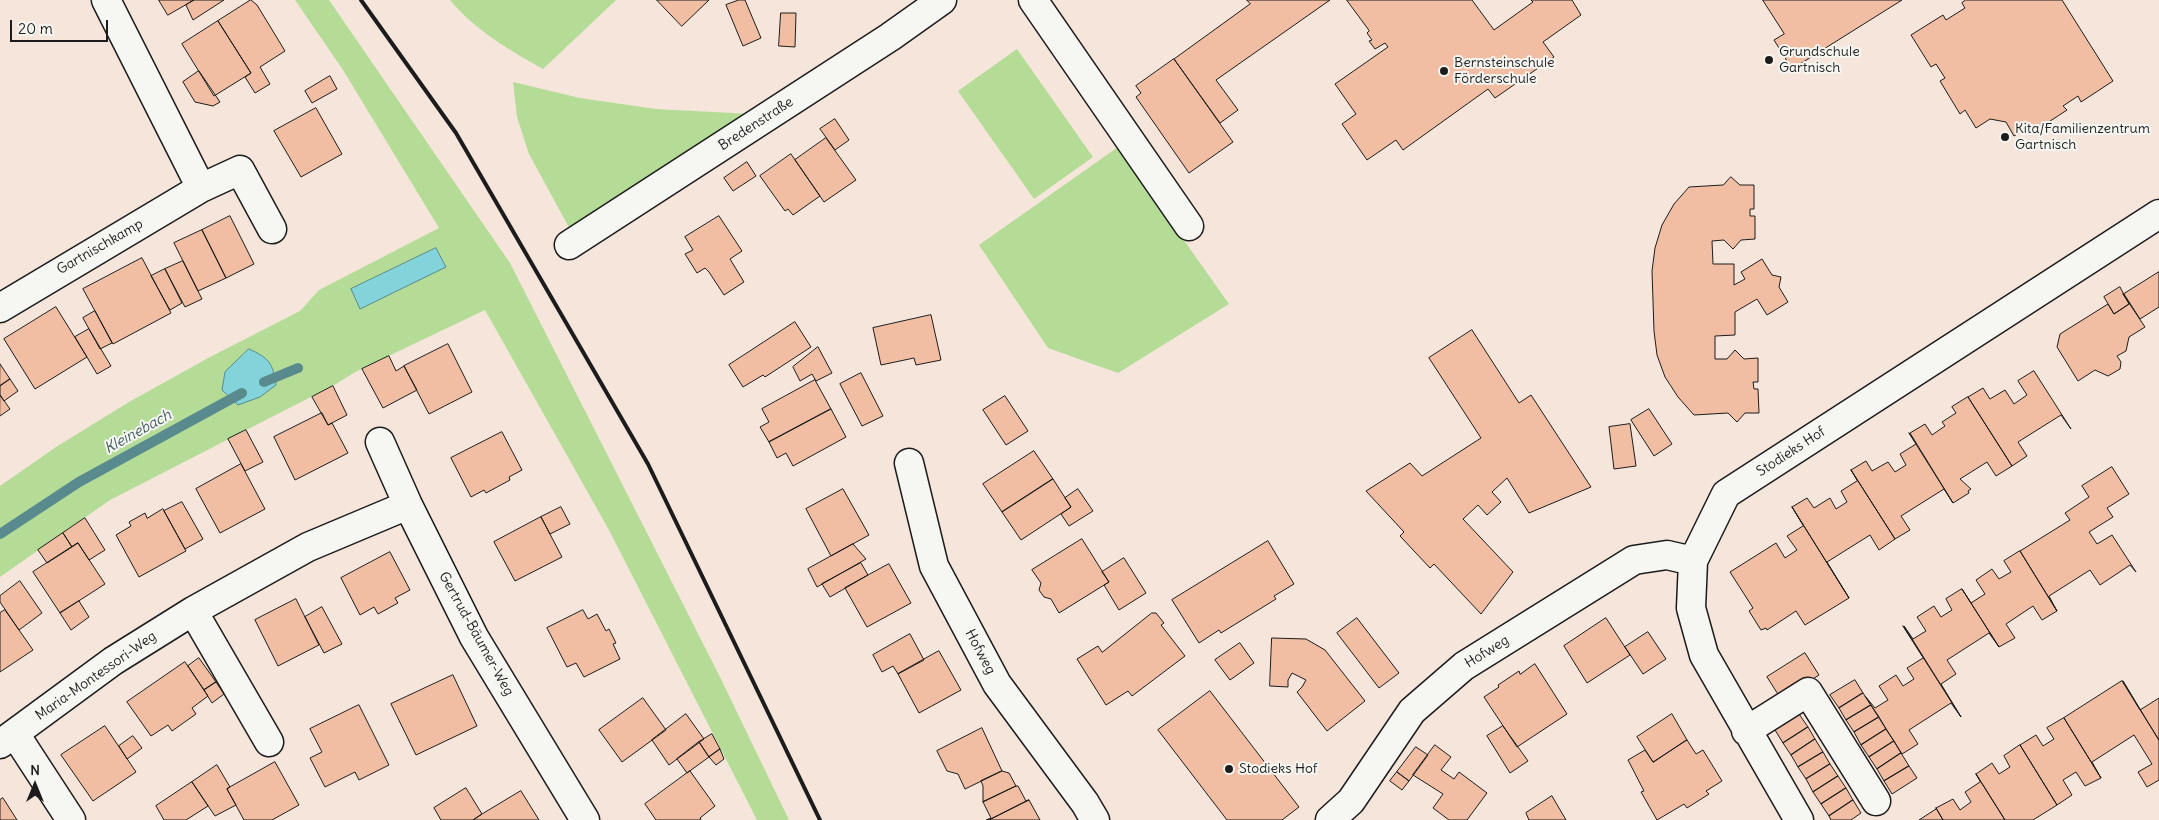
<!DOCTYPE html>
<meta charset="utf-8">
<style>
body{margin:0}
#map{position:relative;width:2159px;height:820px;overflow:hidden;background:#f5e5da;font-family:Delius,sans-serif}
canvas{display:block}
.north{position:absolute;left:10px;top:760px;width:50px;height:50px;-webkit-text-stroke:4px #f6f6f2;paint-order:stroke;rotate:0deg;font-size:14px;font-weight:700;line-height:20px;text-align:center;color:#1c1c1c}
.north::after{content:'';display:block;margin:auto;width:18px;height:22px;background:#1c1c1c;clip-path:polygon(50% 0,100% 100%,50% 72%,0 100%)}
.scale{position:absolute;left:10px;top:20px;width:98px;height:22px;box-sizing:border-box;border:2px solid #1c1c1c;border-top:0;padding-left:6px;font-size:15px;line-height:18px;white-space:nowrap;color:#1c1c1c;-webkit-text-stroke:4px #f6f6f2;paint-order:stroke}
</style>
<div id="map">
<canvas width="2159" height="820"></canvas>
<div class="north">N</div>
<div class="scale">20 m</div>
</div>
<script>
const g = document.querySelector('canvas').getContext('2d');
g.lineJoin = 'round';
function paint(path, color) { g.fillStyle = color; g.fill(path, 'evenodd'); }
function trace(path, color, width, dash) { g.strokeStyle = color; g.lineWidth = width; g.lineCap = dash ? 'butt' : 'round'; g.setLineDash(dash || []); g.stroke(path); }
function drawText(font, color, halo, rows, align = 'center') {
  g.font = font + ' Delius,sans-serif'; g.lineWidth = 4; g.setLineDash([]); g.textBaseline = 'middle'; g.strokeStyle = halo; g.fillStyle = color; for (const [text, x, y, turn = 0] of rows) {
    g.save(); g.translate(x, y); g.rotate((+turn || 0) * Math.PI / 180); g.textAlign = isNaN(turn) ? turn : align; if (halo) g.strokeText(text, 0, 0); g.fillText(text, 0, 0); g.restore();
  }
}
const green = new Path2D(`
 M295,0H329L510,263L720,677L789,820H757L609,530L485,310L357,371L336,384L110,500L0,577V486L56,447L129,402L210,357L300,311L319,290L439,228L343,70Z
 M450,0H616L543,69C509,50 475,30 450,0Z
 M1017,49L1093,157L1034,199L958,91Z
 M513,82L580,98L656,109L752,114L571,231L529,154L517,117Z
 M1118,147L1229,304L1118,373L1048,348L979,245Z`);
const water = new Path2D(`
 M436,248L446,267L360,309L351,289Z
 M249,349C269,358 273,363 276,385L260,397L238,405L222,390L225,372Z`);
const stream = new Path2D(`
 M264,382L298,368
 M0,534L79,482L242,393`);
const building = new Path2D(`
 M159,0H194L168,15Z
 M194,0H224L193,20L186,5Z
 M251,0L257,5L285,51L260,67L270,84L255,93L245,77L251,73L218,21Z
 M657,0H709L682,26Z
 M739,0H745L761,38L743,46L726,5Z
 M1247,0H1330L1216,80L1238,110L1220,123L1174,59L1250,4Z
 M1347,0H1472L1494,30L1533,2L1531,0H1572L1581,15L1543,42L1554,57L1495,98L1488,89L1403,150L1396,140L1367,160L1342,124L1356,114L1335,84L1388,47L1385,43L1375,49L1369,41L1372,40L1367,33L1369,31Z
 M1763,0H1902L1792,69L1774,40L1784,34Z
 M1966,0H2062L2113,81L2081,102L2078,96L2063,106L2067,110L2035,131L2032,125L2014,136L2006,122L1990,119L1976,128L1965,110L1960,114L1940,81L1945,78L1936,64L1931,67L1911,35L1943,15L1946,20L1965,8L1962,3Z
 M781,13H796L795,47L779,46Z
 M218,21L251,73L214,96L182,44Z
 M1174,59L1233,142L1189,173L1136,97L1141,93L1136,86Z
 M199,71L220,102L213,106L195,102L183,82Z
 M330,76L337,89L312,103L305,91Z
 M316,108L342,154L301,177L274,131Z
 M835,119L849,140L835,150L820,129Z
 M826,138L856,180L824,202L795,160Z
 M791,154L820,196L793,215L788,209L785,211L760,176Z
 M747,162L756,176L733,191L724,178Z
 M1731,177L1740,185H1754V209H1750V216H1755V239L1741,240L1733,249L1724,240L1712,241L1713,264H1734V285L1745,279L1741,272L1762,259L1772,275L1781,277L1779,287L1788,302L1767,315L1757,299L1735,312V335L1715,336V359H1727L1735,350L1744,359L1758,358V382H1753L1754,389H1758L1759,413H1745L1737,422L1728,413L1694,415L1678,397L1665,377L1657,355L1654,331L1652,271L1655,248L1662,225L1674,204L1689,187L1723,185Z
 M230,216L254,264L226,278L202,230Z
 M719,216L742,251L730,259L744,282L724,295L709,272L705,268L697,273L685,254L693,250L685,237Z
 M202,230L226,278L198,291L174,243Z
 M142,258L171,313L113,344L83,289Z
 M183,261L202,299L185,307L165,269Z
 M165,269L182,303L170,310L151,276Z
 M2159,272V307L2140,319L2124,294Z
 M2120,287L2129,304L2114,314L2104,297Z
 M2123,294L2145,327L2129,337L2126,351L2117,356L2121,362L2120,369L2108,376L2095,370L2078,381L2057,347L2060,334L2108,304L2114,314L2129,304Z
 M56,307L87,357L35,389L4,339Z
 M95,311L112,343L100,349L83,318Z
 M931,315L941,360L916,365L914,358L881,365L873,328Z
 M795,322L811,347L765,377L763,375L743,387L729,365Z
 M89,329L111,366L97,374L75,337Z
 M1472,330L1519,403L1531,395L1591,487L1529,513L1507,478L1492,492L1501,502L1487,515L1478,505L1463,519L1513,572L1481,614L1434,564L1430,568L1400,536L1404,532L1366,491L1410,463L1422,476L1481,438L1429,358Z
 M448,344L472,392L429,414L404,366Z
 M818,347L832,373L816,381L812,374L800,381L793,367Z
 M389,356L396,371L404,366L417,390L383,408L362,369Z
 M0,364L10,379L0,386Z
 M2034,371L2071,429L2061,415L2018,442L2027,456L2012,466L1968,397L1983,388L1990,399L2005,390L2014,404L2027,395L2018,381Z
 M861,373L883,416L862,426L840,384Z
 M10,379L18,391L4,401L0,395V386Z
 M815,380L831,409L769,442L760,427L769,422L762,409Z
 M333,386L347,415L328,425L312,397Z
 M0,395L10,409L0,416Z
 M1005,396L1028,431L1006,445L983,410Z
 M1968,397L2012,466L1996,476L1987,462L1960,479L1971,489L1968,491L1969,493L1953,503L1910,433L1925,424L1932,435L1945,426L1942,422L1956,413L1952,407Z
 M831,409L846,437L793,466L786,453L777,458L769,442Z
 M1649,409L1672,444L1654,456L1631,420Z
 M322,413L328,425L332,423L348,453L295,480L274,437Z
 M1630,424L1636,466L1614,469L1609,427Z
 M246,430L263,462L245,471L228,439Z
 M502,432L522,470L509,477L510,480L486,493L484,490L471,497L451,458Z
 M1909,433L1953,503L1944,489L1901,516L1910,530L1895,539L1851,470L1866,461L1872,471L1888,462L1895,472L1906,465L1900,454L1916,444Z
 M1034,451L1053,479L1002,512L983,484Z
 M241,464L265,509L220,533L196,489Z
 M2112,467L2129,494L2107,508L2113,517L2089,532L2097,544L2112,535L2136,572L2130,565L2100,585L2090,570L2049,596L2057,611L2020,551L2070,520L2065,513L2089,497L2082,486Z
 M1851,470L1895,539L1879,550L1870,535L1827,562L1849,598L1792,507L1807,498L1814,508L1830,498L1836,509L1847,502L1841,491L1857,481Z
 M1053,479L1071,507L1021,540L1002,512Z
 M843,489L869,535L831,556L806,509Z
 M1078,489L1093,511L1069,526L1061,514L1071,507L1065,498Z
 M182,502L203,539L185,549L164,511Z
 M561,507L570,524L550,534L541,517Z
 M1792,507L1849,598L1805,625L1796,611L1767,630L1766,628L1761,630L1749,611L1753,608L1730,572L1776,543L1785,558L1797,550L1787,536L1803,526Z
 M163,509L186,551L139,577L116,535L131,526L129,522L145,513L147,518Z
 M541,517L562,557L515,581L494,542Z
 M85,518L105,550L89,560L78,543L72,547L63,533Z
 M63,533L72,547L47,563L38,550Z
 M1082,539L1109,582L1059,613L1051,599L1044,597L1039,590L1041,583L1032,570Z
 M1268,541L1294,584L1274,596L1276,599L1221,633L1219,630L1199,643L1172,600Z
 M78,543L105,584L60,613L33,572Z
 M853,544L866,559L817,587L808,569Z
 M2020,551L2057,611L2042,620L2033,606L2006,624L2015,638L1999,647L1962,589L1971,603L1985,594L1976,580L1992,569L1999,579L2011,572L2004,561Z
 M390,552L410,590L395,598L398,603L378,614L374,607L360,615L341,578Z
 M1124,558L1146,593L1119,610L1104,585L1109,582L1102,572Z
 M861,563L868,575L830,597L822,584Z
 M889,564L911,603L867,627L845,588Z
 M20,581L42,613L19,630L0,602V596Z
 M1962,589L1999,647L1989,633L1947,660L1956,674L1941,684L1961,717L1904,626L1913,639L1926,631L1917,617L1934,606L1941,617L1952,610L1946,599Z
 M296,599L319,645L278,666L255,620Z
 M79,601L89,617L71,630L60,613Z
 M322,607L342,644L324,653L305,617Z
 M5,610L33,650L0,672V613Z
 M583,610L588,619L597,614L606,631L609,629L616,643L613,644L620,659L584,677L576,663L567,667L547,628Z
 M1152,613H1156L1164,623L1161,625L1185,656L1132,696L1128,691L1106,705L1077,659L1098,646L1102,652Z
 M1357,618L1399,673L1379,688L1337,633Z
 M1606,618L1630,655L1587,683L1564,646Z
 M1903,626L1961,717L1951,703L1909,730L1918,744L1902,754L1865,696L1875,708L1888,700L1879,686L1896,675L1903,686L1914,679L1907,668L1923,658Z
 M1648,632L1666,659L1643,674L1625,647Z
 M910,634L924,660L898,674L893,666L882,672L873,655Z
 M1272,638L1306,639L1325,650L1365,701L1327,731L1297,692L1302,687L1306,680L1292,673L1288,680V687L1270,686Z
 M1240,643L1254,663L1230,680L1215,660Z
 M939,651L961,690L919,713L898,674Z
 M1805,653L1819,675L1781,699L1767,677Z
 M199,658L216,682L204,690L188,666Z
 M185,662L208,696L192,708L196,714L172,731L168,725L151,736L127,702Z
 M1535,664L1567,714L1517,747L1484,697L1499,687L1498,685L1519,671L1520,674Z
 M453,675L477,726L416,755L391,704Z
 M1855,680L1863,693L1839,708L1830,695Z
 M2122,681L2159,740V780L2147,787L2138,772L2152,764L2134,735L2092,762L2101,778L2064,718Z
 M2123,681L2140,710L2159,698V740Z
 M216,682L224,694L212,703L204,690Z
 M1210,691L1299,807L1282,820H1227L1158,730Z
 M1863,693L1871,705L1846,720L1839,708Z
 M643,698L666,730L622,762L599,730Z
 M359,705L389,765L359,780L355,772L325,787L310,758L322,752L310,729Z
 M1871,705L1879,717L1854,732L1846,720Z
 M686,714L704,739L669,765L652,740Z
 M1672,714L1687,740L1653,762L1637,737Z
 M1799,714L1808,727L1783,743L1775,730Z
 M1879,717L1886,729L1861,745L1854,732Z
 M2064,718L2101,778L2085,786L2076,772L2063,780L2072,795L2057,805L2020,745L2036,735L2043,746L2054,739L2047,728Z
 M105,726L136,772L93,801L61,755Z
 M1503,726L1528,761L1510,773L1487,736Z
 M1808,727L1815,739L1791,755L1783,743Z
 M982,728L1002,771L965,789L958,774L947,771L937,751Z
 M1886,729L1894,741L1869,757L1861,745Z
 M712,734L720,749L709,757L699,742Z
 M133,736L142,748L127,759L119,746Z
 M1815,739L1823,752L1798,767L1791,755Z
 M1687,740L1696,754L1703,750L1722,781L1706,791L1709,794L1687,808L1684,804L1657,820L1641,792L1644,791L1628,760L1645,750L1653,762Z
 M1894,741L1901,753L1877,769L1869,757Z
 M699,742L709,757L687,773L677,759Z
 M1435,745L1451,757L1441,770L1454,779L1459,772L1487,793L1467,820H1449L1433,808L1443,794L1413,775Z
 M2020,745L2057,805L2033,820H2005L1976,774L1992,763L1999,774L2010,767L2004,756Z
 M1416,747L1428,755L1409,781L1397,772Z
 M720,749L724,759L716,765L709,757Z
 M1823,752L1830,764L1806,779L1798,767Z
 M1901,753L1909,766L1884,781L1877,769Z
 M275,762L299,805L272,820H244L227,789Z
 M1830,764L1838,776L1813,792L1806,779Z
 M217,765L230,787L227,789L236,805L215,816L192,782Z
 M1909,766L1917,778L1892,794L1884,781Z
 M690,771L715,806L700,818L701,820H656L645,804Z
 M1002,771L1009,773L1016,786L983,802V786L981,781Z
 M1397,772L1409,781L1402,790L1390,781Z
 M1976,774L2005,820H1943L1936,808L1953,799L1960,810L1971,802L1965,792L1980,782Z
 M1838,776L1846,788L1821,804L1813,792Z
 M192,782L208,806L186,820H164L156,806Z
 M1016,786H1018L1026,801L1029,800L989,820H986L991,818L983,802Z
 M466,788L482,814L473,820H441L434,808Z
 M1846,788L1853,800L1829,816L1821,804Z
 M521,791L539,820H473L482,814Z
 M1552,796L1566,820H1529L1526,813Z
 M3,798L17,820H0V800Z
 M1029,800L1040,820H989Z
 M1853,800L1861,813L1851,820H1831L1829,816Z
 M1936,808L1943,820H1919L1936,809Z`);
const minor = new Path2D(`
 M106,0L201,188
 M1033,0L1189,226
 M569,245L890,37L942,0
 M0,308L201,188L240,170L272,229
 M380,442L408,505L474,637L585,820
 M909,463L934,566L997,684L1085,803L1095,820
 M193,611L269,742
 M1746,731L1808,692L1876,801
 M15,734L71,820
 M0,744L113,661L193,611L308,547L408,505
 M1330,820L1351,801L1412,711L1464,666L1634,560L1667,555L1693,561
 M1799,820L1704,655L1691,608L1693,561L1726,494L2159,214`);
const rail = new Path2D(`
 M361,0L456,133L648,464L820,820`);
const markers = [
 [1769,60,5,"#1c1c1c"],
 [1444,71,5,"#1c1c1c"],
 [2005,137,5,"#1c1c1c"],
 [1229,769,5,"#1c1c1c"]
];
const poiNames = [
 ["Grundschule",1779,52],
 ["Gartnisch",1779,68],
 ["Bernsteinschule",1454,63],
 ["Förderschule",1454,79],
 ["Kita/Familienzentrum",2015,129],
 ["Gartnisch",2015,145],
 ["Stodieks Hof",1239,769]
];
const streetNames = [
 ["Bredenstraße",756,124,-33],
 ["Gartnischkamp",100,247,-30],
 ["Stodieks Hof",1791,452,-33],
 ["Gertrud-Bäumer-Weg",476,634,61],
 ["Hofweg",980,652,62],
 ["Hofweg",1487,652,-32],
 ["Maria-Montessori-Weg",96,676,-35]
];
const waterNames = [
 ["Kleinebach",138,432,-29]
];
paint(green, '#b5dc97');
paint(water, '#82d3da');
trace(water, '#598a8e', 1);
trace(stream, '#598a8e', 10);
paint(building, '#f2bea3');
trace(building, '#1c1c1c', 1);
trace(minor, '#1c1c1c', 31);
trace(minor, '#f6f6f2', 28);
trace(rail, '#1c1c1c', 4);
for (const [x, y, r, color] of markers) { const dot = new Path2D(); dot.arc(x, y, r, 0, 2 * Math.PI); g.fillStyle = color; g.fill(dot); trace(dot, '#f6f6f2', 2); }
drawText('14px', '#1c1c1c', '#f6f6f2', poiNames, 'left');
drawText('14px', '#1c1c1c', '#f6f6f2', streetNames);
drawText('italic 15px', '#405c5e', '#f6f6f2', waterNames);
</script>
